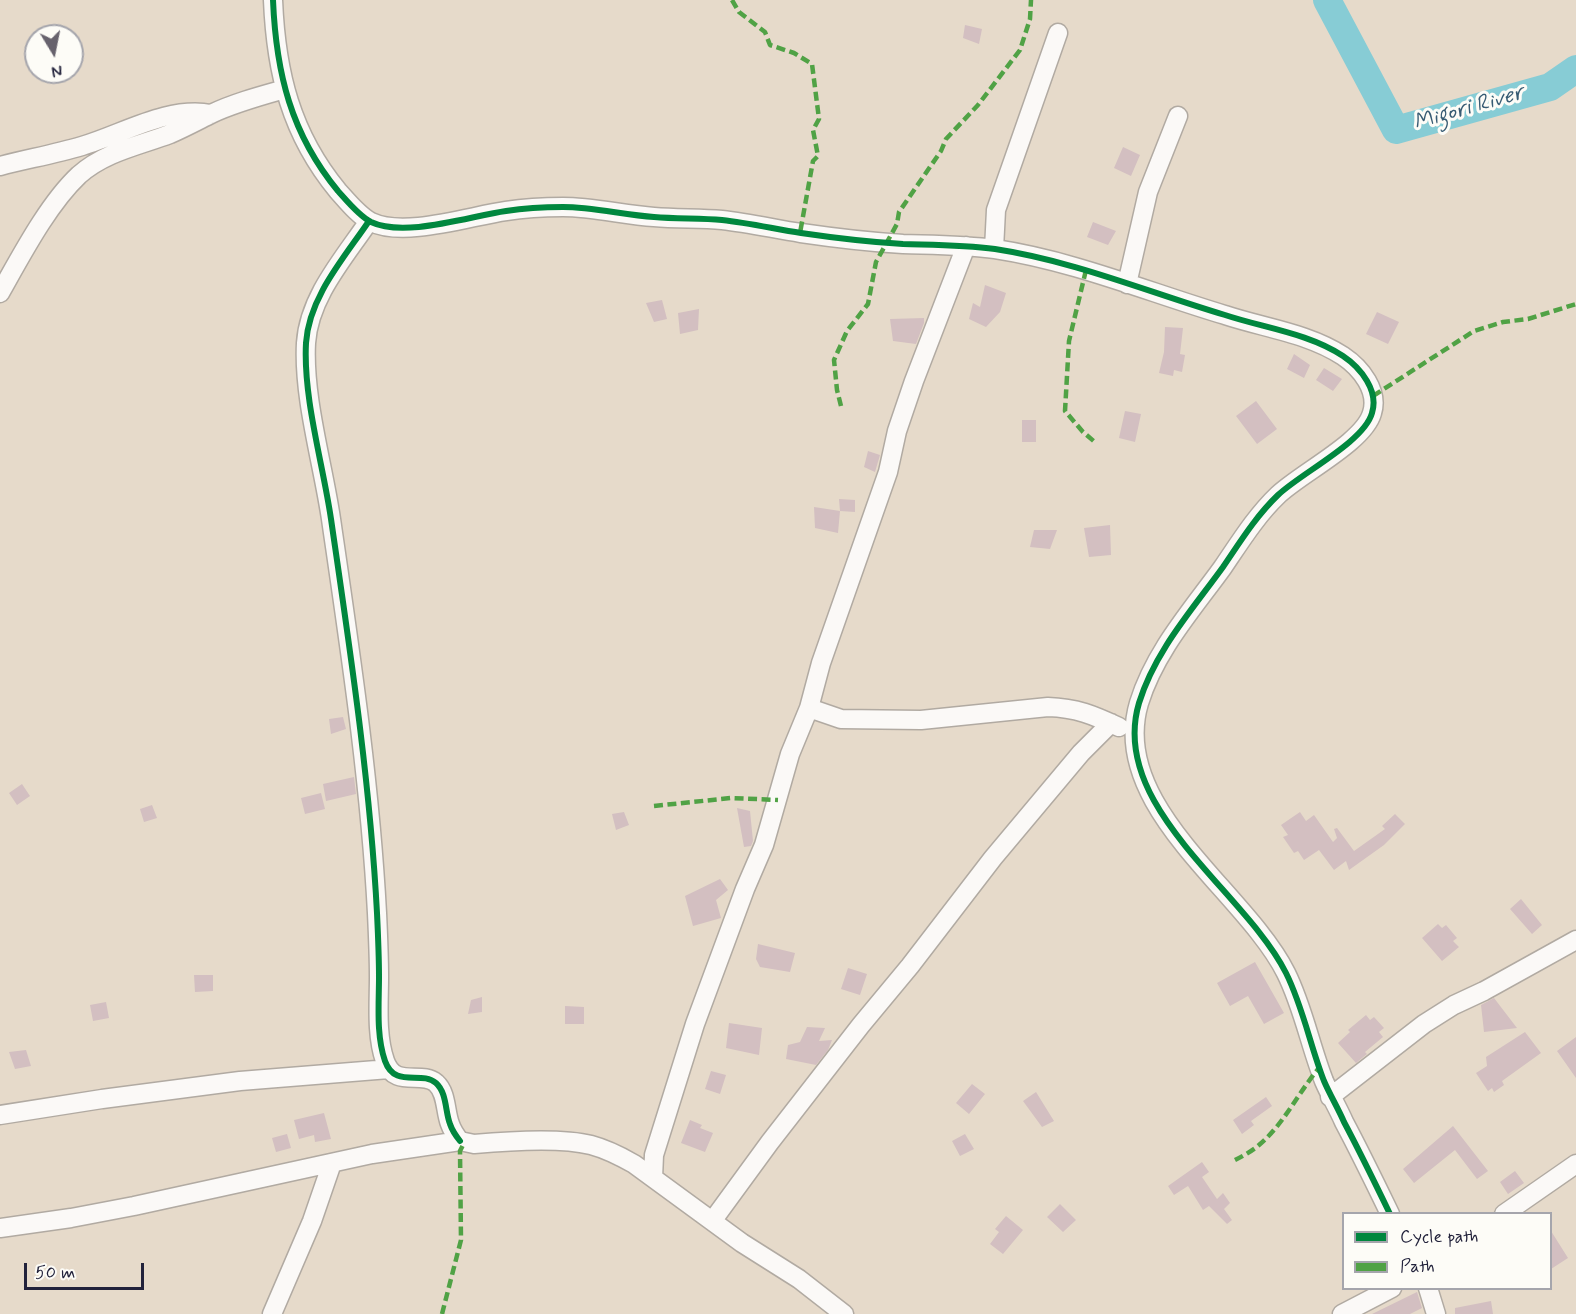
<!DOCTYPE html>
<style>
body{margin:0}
#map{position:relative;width:1576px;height:1314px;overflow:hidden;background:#e6daca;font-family:Mynerve,sans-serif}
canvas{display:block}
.legend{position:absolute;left:1342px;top:1212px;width:210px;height:78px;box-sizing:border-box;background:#fdfcf7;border:2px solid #a5a5ac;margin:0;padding:8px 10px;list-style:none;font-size:18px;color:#22223b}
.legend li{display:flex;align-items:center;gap:12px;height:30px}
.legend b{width:30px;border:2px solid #a5a5ac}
.north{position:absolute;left:24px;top:24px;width:60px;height:60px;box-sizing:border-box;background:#fdfcf7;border:2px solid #a5a5ac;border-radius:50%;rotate:170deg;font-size:16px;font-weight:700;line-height:24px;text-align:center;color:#22223b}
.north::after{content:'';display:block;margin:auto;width:21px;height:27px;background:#67626d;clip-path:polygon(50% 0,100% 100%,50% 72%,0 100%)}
.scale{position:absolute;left:24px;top:1263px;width:120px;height:27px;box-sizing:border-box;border:3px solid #22223b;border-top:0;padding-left:8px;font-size:18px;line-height:21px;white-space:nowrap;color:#22223b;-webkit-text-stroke:4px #fdfcf7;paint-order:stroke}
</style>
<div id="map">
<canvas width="1576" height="1314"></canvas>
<ul class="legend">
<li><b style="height:8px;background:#00873e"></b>Cycle path</li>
<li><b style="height:8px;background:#50a245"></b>Path</li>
</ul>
<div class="north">N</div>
<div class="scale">50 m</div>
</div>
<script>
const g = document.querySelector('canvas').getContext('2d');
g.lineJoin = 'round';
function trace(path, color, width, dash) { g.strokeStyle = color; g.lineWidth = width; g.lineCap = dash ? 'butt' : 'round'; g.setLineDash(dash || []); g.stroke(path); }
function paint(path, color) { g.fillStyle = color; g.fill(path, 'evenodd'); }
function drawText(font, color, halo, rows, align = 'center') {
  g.font = font + ' Mynerve,sans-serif'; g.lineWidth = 6; g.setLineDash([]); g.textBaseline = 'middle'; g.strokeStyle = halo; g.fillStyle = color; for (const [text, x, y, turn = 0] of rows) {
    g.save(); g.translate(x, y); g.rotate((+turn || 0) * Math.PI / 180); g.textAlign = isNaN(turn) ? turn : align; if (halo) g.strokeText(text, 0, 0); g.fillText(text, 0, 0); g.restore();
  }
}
const river = new Path2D(`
 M1327,0L1396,130L1550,87L1576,69`);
const building = new Path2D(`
 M965,25L982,29L979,44L963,38Z
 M1123,147L1140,155L1131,176L1114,168Z
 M1093,222L1116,231L1108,245L1087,237Z
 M985,285L1006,293L1000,312L986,327L969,319L973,303L980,307Z
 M662,300L667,319L654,322L646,303Z
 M699,309L698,330L680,334L678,313Z
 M1377,312L1399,322L1388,344L1366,334Z
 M924,318V323L916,344L893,341L890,319Z
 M1165,327L1183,328L1180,354L1185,355L1182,372L1174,370L1173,376L1159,373L1164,352Z
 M1294,354L1310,365L1304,378L1287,369Z
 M1324,368L1342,379L1333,391L1316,380Z
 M1256,401L1277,429L1257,444L1236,416Z
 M1125,411L1141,414L1135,442L1119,438Z
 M1022,420H1036V442H1022Z
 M868,451L880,455L875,472L864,467Z
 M839,499L855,500V512L840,511Z
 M814,507L840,511L838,533L815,528Z
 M1110,525L1111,555L1089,557L1084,528Z
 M1034,530H1057L1050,549L1030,547Z
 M343,717L346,729L331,734L329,719Z
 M354,777L356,794L326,801L323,784Z
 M22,784L30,796L17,805L9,793Z
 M321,793L325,809L305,814L301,798Z
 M152,805L157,818L144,822L140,809Z
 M737,808L750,811L753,841L751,846L744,847Z
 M624,812L629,825L616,830L612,814Z
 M1300,812L1306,821L1314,815L1333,842L1337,838L1334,829L1337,828L1354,851L1385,829L1382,826L1395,814L1405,824L1384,845L1349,870L1346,861L1334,870L1319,850L1304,860L1298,851L1294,853L1283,837L1288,835L1281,825Z
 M720,879L728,890L716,900L721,918L693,926L685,896Z
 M1521,899L1542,925L1532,934L1510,909Z
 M1438,924L1442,928L1446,925L1457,938L1453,941L1459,947L1442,961L1422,938Z
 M758,944L795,953L790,972L760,967L756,959Z
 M1255,962L1284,1013L1264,1024L1248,996L1230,1006L1217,983Z
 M848,968L867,974L860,995L841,989Z
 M194,975H213V991L195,992Z
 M482,997V1012L468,1014L471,1000Z
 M1494,998L1517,1028L1484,1032L1481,1005Z
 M106,1002L109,1018L93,1021L90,1005Z
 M565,1006L584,1007V1024H565Z
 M1366,1015L1370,1020L1374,1017L1384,1028L1379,1032L1383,1037L1365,1052L1367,1054L1356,1063L1338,1043L1350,1032L1348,1030Z
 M729,1023L762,1028L759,1055L726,1048Z
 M807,1027L825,1028L819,1041L832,1040L828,1050L816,1065L786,1059L788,1045L800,1042Z
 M1525,1032L1541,1053L1502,1081L1504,1085L1494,1092L1492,1088L1488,1091L1476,1073L1487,1066L1486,1057Z
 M1576,1037V1078L1557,1051Z
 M26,1050L31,1066L15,1069L9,1052Z
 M711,1071L726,1075L720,1094L705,1089Z
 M972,1084L985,1094L969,1114L956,1103Z
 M1036,1092L1054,1121L1042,1127L1023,1101Z
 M1266,1097L1272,1106L1251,1121L1254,1125L1242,1134L1233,1120Z
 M324,1113L331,1139L315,1142L314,1135L299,1139L294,1120Z
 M690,1120L702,1125L700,1128L713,1133L705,1152L681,1143Z
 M1453,1126L1488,1171L1477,1179L1455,1150L1414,1183L1403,1169Z
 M287,1134L291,1148L276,1152L272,1138Z
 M965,1134L974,1149L960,1156L952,1141Z
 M1202,1162L1209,1172L1202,1177L1217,1199L1223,1193L1230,1203L1224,1209L1232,1220L1227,1224L1209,1206L1203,1210L1188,1186L1174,1195L1168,1186Z
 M1515,1171L1524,1183L1508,1194L1500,1182Z
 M1060,1204L1076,1220L1063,1232L1047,1217Z
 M1006,1216L1023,1230L1003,1254L990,1244L999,1232L995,1229Z
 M1551,1231L1568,1258L1551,1269Z
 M1417,1292L1422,1308L1410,1314H1372Z
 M1491,1301L1493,1314H1455V1308Z`);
const minor = new Path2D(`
 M273,0C276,73 291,134 338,191C347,201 359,216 371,222C405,238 470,216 506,211C525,208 544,207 563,207C593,207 624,215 654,217C677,219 700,218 722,220C749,223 775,229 801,233C835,238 869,242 903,244C934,245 964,245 995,249C1074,261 1148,292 1225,315C1264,328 1308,333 1343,356C1361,368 1379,391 1372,413C1364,442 1301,473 1278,495C1256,516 1240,542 1223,567C1192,610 1155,651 1139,703C1108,807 1245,891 1286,973C1303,1007 1310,1045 1324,1081C1330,1095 1338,1108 1344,1122C1360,1152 1375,1183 1390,1214
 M0,166C27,159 55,154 82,146C123,134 167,106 211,114
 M369,221C344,258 309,297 306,343C303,398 323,464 331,519C350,650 370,781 377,913C378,934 379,956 379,977C379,1004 376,1035 385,1061C395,1089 421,1070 436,1083C447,1093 445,1111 450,1124C452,1130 456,1136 460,1141
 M994,249L996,210L1058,33
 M1127,284L1148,192L1178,116
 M0,293C21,256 48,204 79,175C105,152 138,146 170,134C184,128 197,121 211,114C234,103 260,96 285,89
 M809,708L841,719L921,720L1048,707C1077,708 1093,715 1119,727
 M1330,1097L1424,1024L1454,1005L1484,991L1576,940
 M0,1115L102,1099L240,1081L389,1069
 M653,1178L654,1155L695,1024L745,889L764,845L790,754L809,708L821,663L888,472L897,431L914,381L966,246
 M1504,1214L1576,1164
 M713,1220L770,1142L861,1025L910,966L993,858L1081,753L1111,723
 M0,1228L71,1218L134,1206L372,1154L460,1141L474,1144C507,1141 559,1137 591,1145C606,1149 620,1156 634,1164L742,1243L799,1279L844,1314
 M1428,1288L1436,1314
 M272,1314L312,1221L332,1163
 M1342,1314L1392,1288`);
const quiet = new Path2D(`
 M732,0L739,12L765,32L770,45L794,53L812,64L819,119L813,130L818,156L813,161L800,233
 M1086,270L1069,341L1065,411L1083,432L1096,443
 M1373,396L1474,331L1503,322L1528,319L1576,304
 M841,406L837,390L834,360L847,331L868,304L876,262L897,224L899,212L941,151L946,139L978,105L1020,50L1030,19L1031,0
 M654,806L731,798L778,800
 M1235,1160C1243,1156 1252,1151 1259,1145C1284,1124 1298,1093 1319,1068
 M442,1314L461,1240L460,1151L464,1143`);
const cycleway = new Path2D(`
 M273,0C276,73 291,134 338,191C347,201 359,216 371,222C405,238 470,216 506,211C525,208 544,207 563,207C593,207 624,215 654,217C677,219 700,218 722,220C749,223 775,229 801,233C835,238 869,242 903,244C934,245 964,245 995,249C1074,261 1148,292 1225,315C1264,328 1308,333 1343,356C1361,368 1379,391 1372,413C1364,442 1301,473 1278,495C1256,516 1240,542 1223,567C1192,610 1155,651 1139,703C1108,807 1245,891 1286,973C1303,1007 1310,1045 1324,1081C1330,1095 1338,1108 1344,1122C1360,1152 1375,1183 1390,1214
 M369,221C344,258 309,297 306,343C303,398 323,464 331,519C350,650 370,781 377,913C378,934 379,956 379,977C379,1004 376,1035 385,1061C395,1089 421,1070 436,1083C447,1093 445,1111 450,1124C452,1130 456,1136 460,1141`);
const waterNames = [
 ["Migori River",1469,109,-16]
];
trace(river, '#87ccd5', 28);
paint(building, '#d3bfc1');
trace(minor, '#b1aaa2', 21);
trace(minor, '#fbf9f7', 18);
trace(quiet, '#50a245', 4.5, [9, 4.5]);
trace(cycleway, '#00873e', 6);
drawText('italic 22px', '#375b73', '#fdfcf7', waterNames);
</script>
